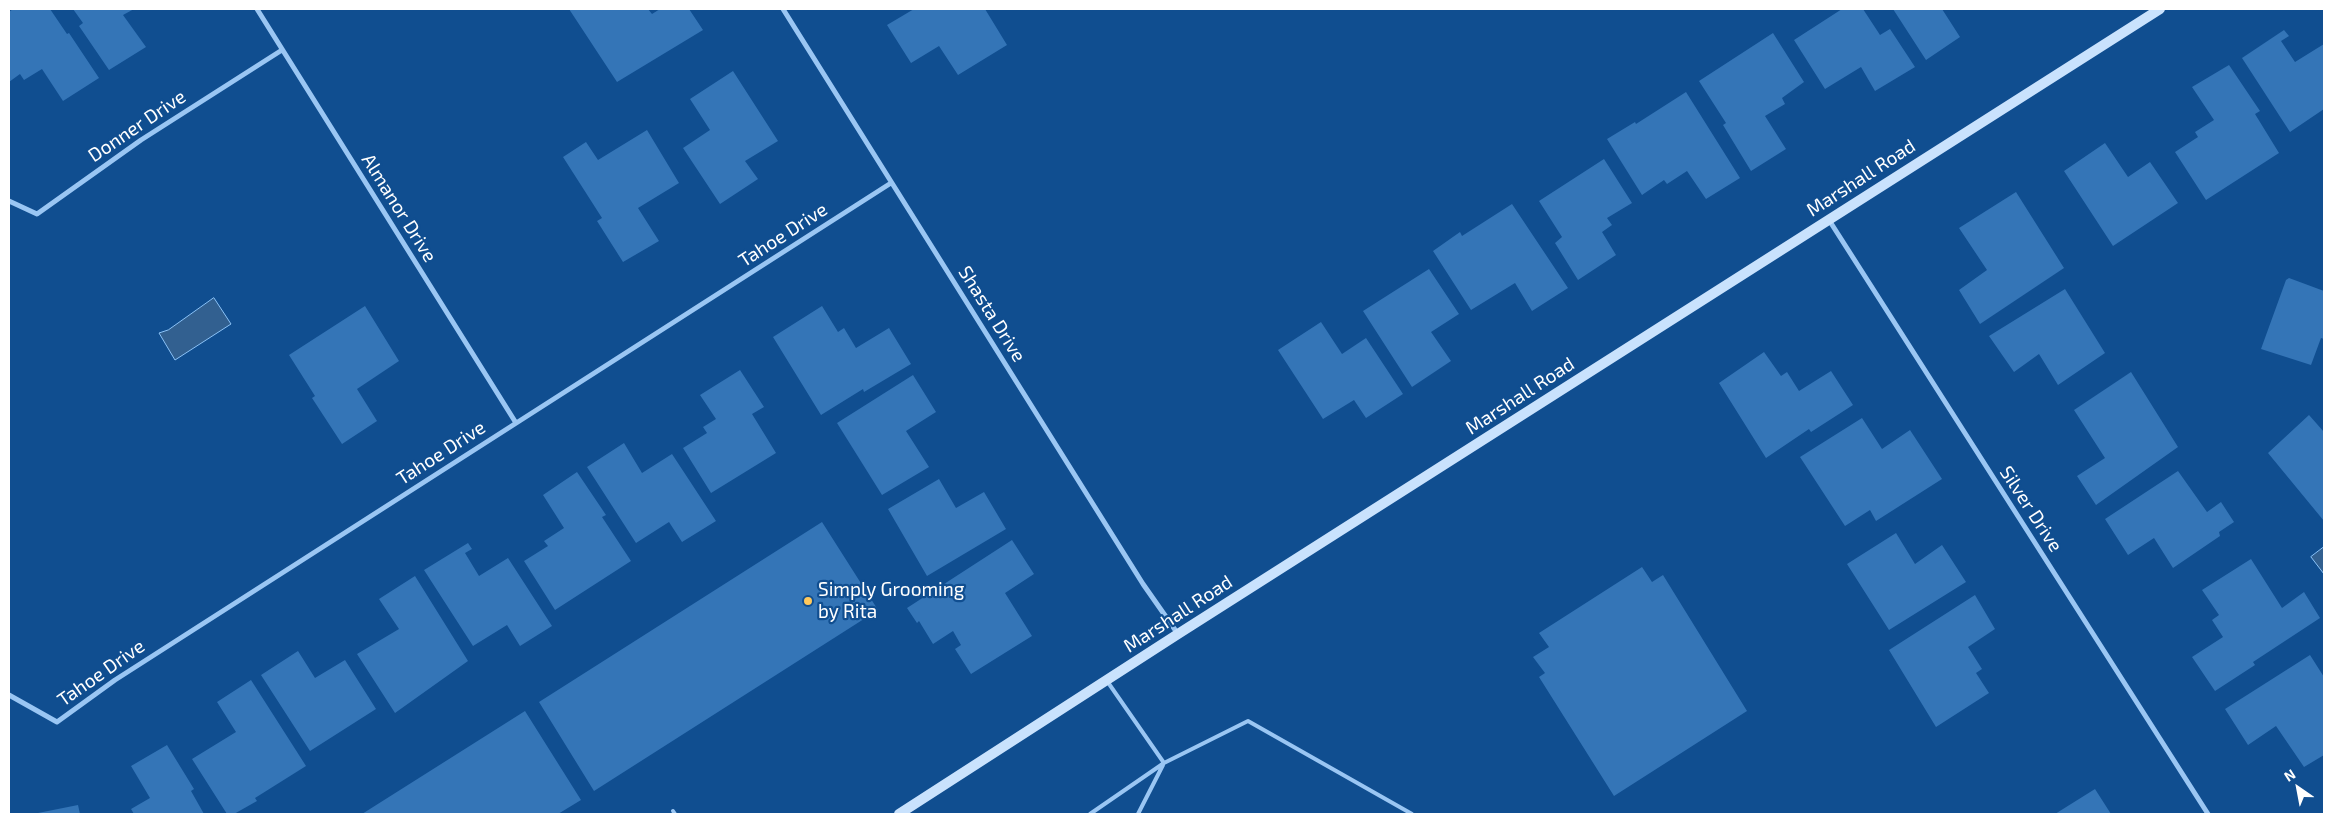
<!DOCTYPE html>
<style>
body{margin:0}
#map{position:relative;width:2333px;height:823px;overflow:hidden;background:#104e90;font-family:"Exo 2",sans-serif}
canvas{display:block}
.frame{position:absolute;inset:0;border:10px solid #fff;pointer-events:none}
.north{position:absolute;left:2273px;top:763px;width:50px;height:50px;-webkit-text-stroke:4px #104e90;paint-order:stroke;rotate:327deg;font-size:14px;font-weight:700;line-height:20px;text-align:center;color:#fff}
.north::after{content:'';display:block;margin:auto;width:18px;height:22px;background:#fff;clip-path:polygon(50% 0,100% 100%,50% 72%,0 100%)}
</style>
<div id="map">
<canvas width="2333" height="823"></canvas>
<div class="frame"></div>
<div class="north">N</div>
</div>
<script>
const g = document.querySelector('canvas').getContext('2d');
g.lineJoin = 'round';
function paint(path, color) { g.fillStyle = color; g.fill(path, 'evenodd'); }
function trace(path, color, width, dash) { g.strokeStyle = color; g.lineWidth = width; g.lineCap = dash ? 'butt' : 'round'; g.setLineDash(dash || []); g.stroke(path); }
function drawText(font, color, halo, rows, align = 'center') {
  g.font = font + ' "Exo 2",sans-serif'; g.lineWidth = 4.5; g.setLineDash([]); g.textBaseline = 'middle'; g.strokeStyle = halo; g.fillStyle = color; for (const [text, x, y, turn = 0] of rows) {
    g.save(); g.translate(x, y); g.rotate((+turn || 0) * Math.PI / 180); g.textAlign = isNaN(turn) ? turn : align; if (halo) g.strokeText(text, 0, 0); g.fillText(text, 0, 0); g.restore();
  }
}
const water = new Path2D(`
 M214,298L231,324L175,360L159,333L168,330Z
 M2324,547V574L2311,557Z`);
const building = new Path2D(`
 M13,9H50L67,34L69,33L99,78L63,101L42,69L24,80L20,74L9,82V12Z
 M73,9H134L123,15L146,47L109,70L79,26L83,23Z
 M569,9H648L652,14L660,9H689L703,30L617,82Z
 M914,9H985L1007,45L958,75L939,46L911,63L887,25Z
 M1842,9H1863L1880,35L1890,29L1915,67L1875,91L1861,67L1825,89L1794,40Z
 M1893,9H1942L1960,37L1926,60Z
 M2284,30L2289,36L2281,41L2295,62L2324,44V109L2290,132L2242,58Z
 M1773,33L1804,82L1782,98L1785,104L1765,116L1786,149L1751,171L1723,125L1726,123L1699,81Z
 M2229,65L2260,111L2255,114L2279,153L2206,200L2175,152L2198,137L2195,132L2214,120L2192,87Z
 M733,71L778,141L745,161L758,179L720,204L683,148L710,130L690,99Z
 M1686,92L1740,178L1706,199L1687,171L1667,184L1664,180L1642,195L1607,139L1635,122L1636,124Z
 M647,130L679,183L638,208L659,241L623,262L597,221L602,218L563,157L586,142L598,160Z
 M2105,143L2128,177L2150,162L2178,203L2113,246L2064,171Z
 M1604,159L1632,203L1607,218L1612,225L1602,232L1616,255L1578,280L1555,243L1562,237L1539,201Z
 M2016,192L2064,268L1980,324L1959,290L1987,270L1959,228Z
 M1512,204L1568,288L1532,311L1515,283L1471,310L1433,251L1460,232L1462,236Z
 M1429,269L1459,314L1431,332L1451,361L1412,387L1363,311Z
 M2289,278L2324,291V339L2321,338L2311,365L2261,349L2286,280Z
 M2065,289L2105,353L2058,385L2039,354L2014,372L1989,336Z
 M365,306L399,361L357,389L377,421L342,444L312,398L315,396L289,355Z
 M822,306L838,332L844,328L856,348L889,328L911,364L864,392L863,389L821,415L773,337Z
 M1321,322L1342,354L1366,338L1403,394L1366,418L1354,400L1323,419L1278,350Z
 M1764,352L1781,376L1787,372L1799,391L1831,371L1853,405L1811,432L1809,429L1766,458L1719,383Z
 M740,370L764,407L752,414L776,453L711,493L683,448L707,433L703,427L716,419L700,395Z
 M2131,372L2178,447L2096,505L2077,476L2105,458L2074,410Z
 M913,375L936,412L906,431L929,467L882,495L837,423Z
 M2309,415L2324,432V521L2268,453Z
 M1862,418L1882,449L1910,430L1942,479L1876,521L1870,510L1845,526L1800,457Z
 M624,443L642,473L672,454L716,521L682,542L669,522L636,543L587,467Z
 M2178,471L2207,512L2221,502L2234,522L2219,532L2220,536L2173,568L2154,538L2128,555L2105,519Z
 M577,472L606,515L602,517L631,561L555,610L524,561L548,546L544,541L564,528L543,495Z
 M939,479L956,508L984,492L1006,529L927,576L888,509Z
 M822,522L878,610L594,791L539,702Z
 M1896,533L1915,564L1942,545L1966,582L1889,630L1847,564Z
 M1012,540L1034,574L1005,593L1032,636L971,674L955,649L961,645L953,631L933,644L919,621L917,623L907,608Z
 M468,543L472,549L465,553L479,576L508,558L552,626L520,646L507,625L473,646L424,570Z
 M2251,559L2282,608L2304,592L2320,618L2253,662L2255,665L2215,691L2192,657L2223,637L2212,620L2219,615L2202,590Z
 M1642,567L1652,582L1663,575L1747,711L1614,796L1539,677L1545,673L1533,657L1549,647L1539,633Z
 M415,576L468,661L395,713L357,654L399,629L379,599Z
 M1975,595L1995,629L1968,647L1982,669L1976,673L1989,693L1936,727L1889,650Z
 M298,651L315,678L345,660L376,709L310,751L261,675Z
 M2310,655L2324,677V755L2304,767L2276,726L2248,745L2225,709Z
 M251,680L306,766L255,798L257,801L234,814H227L192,759L236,732L217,702Z
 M525,711L581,800L558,814H362Z
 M167,745L194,789L191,791L204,814H134L131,809L150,798L131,766Z
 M2095,789L2111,814H2055Z
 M78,805L80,814H38V813Z`);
const lane = new Path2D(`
 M1107,681L1164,763L1248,721L1412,814
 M673,811L675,814
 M1090,814L1164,763
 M1138,814L1163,765`);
const street = new Path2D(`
 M257,9L516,423
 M783,9L1143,584L1178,634
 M9,201L37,214L141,140L282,50
 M1829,220L2208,814
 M9,695L57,722L115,680L891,183`);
const secondary = new Path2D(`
 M899,814L1178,634L2160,9`);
const markers = [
 [808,601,5,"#ffc85c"]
];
const streetNames = [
 ["Donner Drive",137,126,-34],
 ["Marshall Road",1861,178,-33],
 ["Almanor Drive",399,208,58],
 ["Tahoe Drive",783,235,-33],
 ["Shasta Drive",992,314,58],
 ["Marshall Road",1520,396,-33],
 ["Tahoe Drive",441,453,-33],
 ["Silver Drive",2031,509,57],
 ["Marshall Road",1178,614,-33],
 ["Tahoe Drive",101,673,-35]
];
const poiNames = [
 ["Simply Grooming",818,590],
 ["by Rita",818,612]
];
paint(water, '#326090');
trace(water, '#8bc2f6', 1);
paint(building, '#3475b7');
trace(lane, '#9ac6f3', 4);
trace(street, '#9ac6f3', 5);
trace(secondary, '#c9e2fd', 10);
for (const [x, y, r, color] of markers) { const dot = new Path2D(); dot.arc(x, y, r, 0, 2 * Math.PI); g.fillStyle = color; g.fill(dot); trace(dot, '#104e90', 2); }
drawText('19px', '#fff', '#104e90', streetNames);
drawText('19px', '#fff', '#104e90', poiNames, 'left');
</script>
